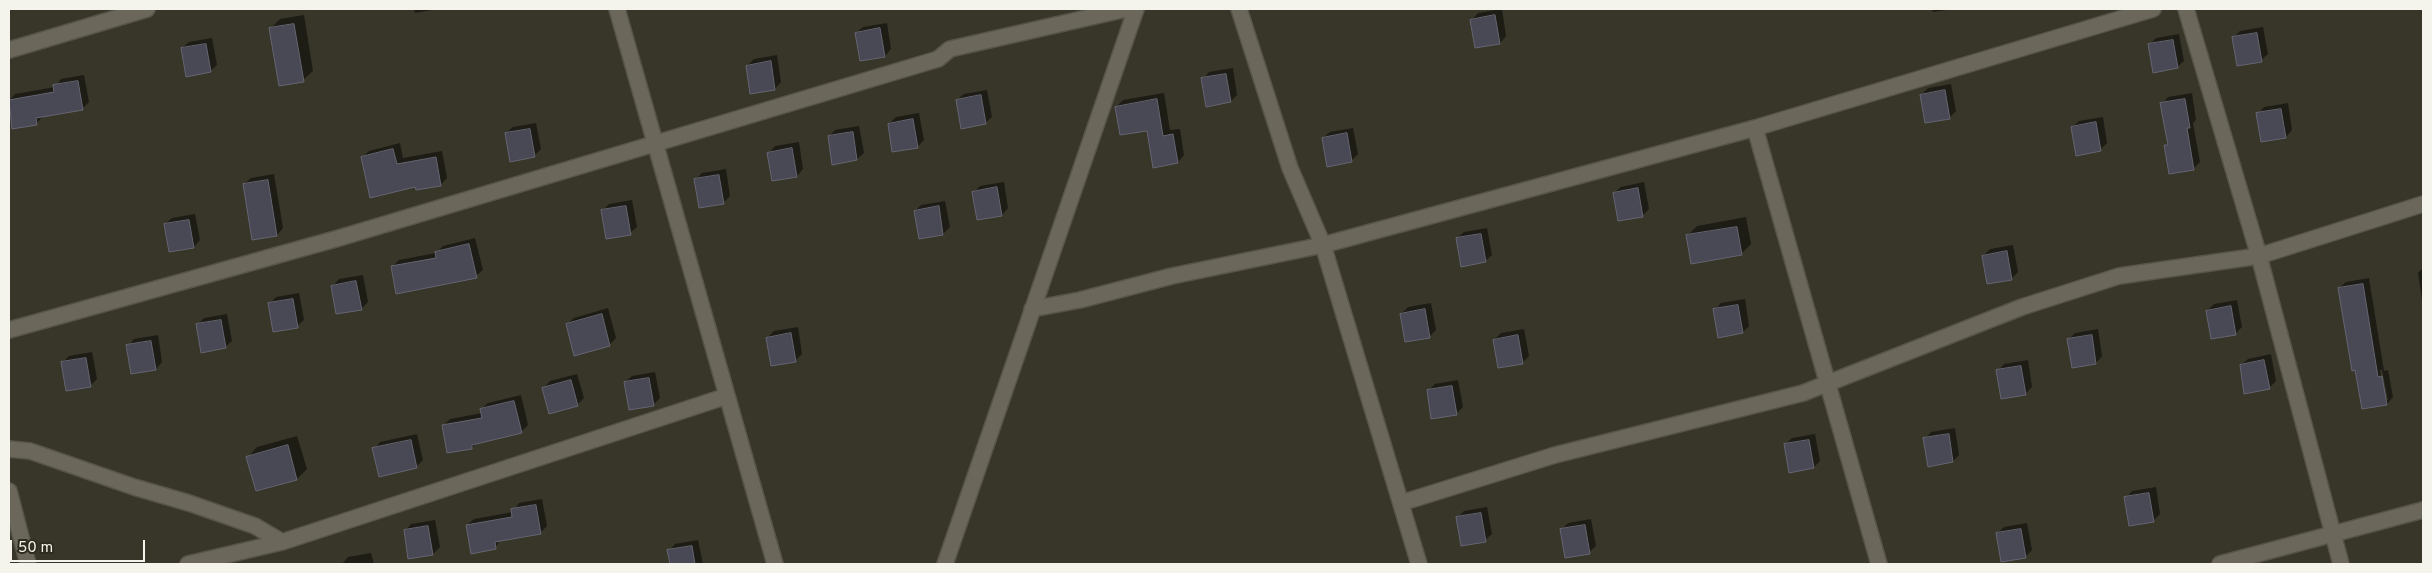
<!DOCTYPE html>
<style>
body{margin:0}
#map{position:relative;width:2432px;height:573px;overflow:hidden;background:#383529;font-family:Overpass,sans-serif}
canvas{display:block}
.frame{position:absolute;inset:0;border:10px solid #f5f4ec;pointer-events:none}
.scale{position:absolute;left:10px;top:540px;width:135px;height:22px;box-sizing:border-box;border:2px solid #f5f4ec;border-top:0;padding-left:6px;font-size:15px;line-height:18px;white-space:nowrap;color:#f5f4ec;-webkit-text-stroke:4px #2e2b1f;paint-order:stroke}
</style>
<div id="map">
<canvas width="2432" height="573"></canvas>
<div class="frame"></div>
<div class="scale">50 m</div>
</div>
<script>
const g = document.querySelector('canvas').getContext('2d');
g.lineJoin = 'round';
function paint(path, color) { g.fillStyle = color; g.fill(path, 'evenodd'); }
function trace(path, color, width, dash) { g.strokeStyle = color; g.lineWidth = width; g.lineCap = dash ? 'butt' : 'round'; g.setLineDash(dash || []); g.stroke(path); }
const shadow = new Path2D(`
 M414,9H438L415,13Z
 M1502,9L1506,36L1500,43L1472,20L1478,13Z
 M1932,9H1954L1933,12Z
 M304,15L313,71L303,80L270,29L280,19Z
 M887,23L891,49L885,56L856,33L863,27Z
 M2263,27L2268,54L2261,60L2233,38L2240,31Z
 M2179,34L2184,61L2177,67L2149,45L2156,38Z
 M212,38L217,65L210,71L182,48L189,42Z
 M777,55L781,82L775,89L747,66L754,59Z
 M1233,68L1237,95L1231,101L1203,79L1209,72Z
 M84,75L89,102L82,109L43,116L36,124L13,128L9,101L15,94L55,87L61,79Z
 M1951,84L1956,111L1949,118L1921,95L1928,88Z
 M987,90L992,117L985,123L957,100L964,94Z
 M1164,93L1170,130L1180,129L1184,155L1178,162L1148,129L1116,107L1123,100Z
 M2192,93L2196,120L2193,123L2200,162L2193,169L2165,146L2168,142L2162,104L2168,97Z
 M2288,103L2292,130L2286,137L2262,140L2258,114L2264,107Z
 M919,113L924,140L917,147L889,124L896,117Z
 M2103,117L2107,143L2100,150L2072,127L2079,121Z
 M536,123L541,149L534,156L506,133L513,127Z
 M859,126L864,153L857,159L829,136L835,130Z
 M1353,128L1358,154L1351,161L1323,138L1330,132Z
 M799,142L803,169L797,176L769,153L775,146Z
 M400,143L403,158L442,151L447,178L440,185L416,186L362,157L369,151Z
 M726,169L730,196L723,203L695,180L702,173Z
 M274,174L283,228L277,235L244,184L251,178Z
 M1004,182L1008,208L1002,215L974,192L980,186Z
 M1644,182L1649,209L1642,216L1614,193L1621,187Z
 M632,200L637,227L630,233L602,211L609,204Z
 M945,201L950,227L943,234L920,238L915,211L921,205Z
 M195,214L200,240L194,247L165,224L172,218Z
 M1746,217L1751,244L1741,254L1687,236L1697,226Z
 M1487,228L1492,255L1485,261L1457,238L1464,232Z
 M475,238L483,270L476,276L393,266L399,260L436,253L443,246Z
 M2013,245L2018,272L2011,279L1983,256L1990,249Z
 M2423,268V300H2422L2418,273Z
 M363,275L368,302L361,309L333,286L339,279Z
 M2369,278L2384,371L2388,370L2393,397L2387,404L2363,408L2356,368L2353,369L2339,288L2346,282ZM2380,370H2382L2388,400H2385Z
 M299,293L304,320L297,326L269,304L276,297Z
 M1745,299L1749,326L1743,332L1715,310L1721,303Z
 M2237,300L2242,327L2235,334L2207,311L2214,304Z
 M1431,303L1436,330L1429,337L1401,314L1408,307Z
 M608,308L616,338L609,345L567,324L574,318Z
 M227,314L232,341L225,347L198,324L204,318Z
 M798,327L802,354L795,361L767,338L774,331Z
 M1524,329L1529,356L1522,363L1494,340L1501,333Z
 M2098,329L2102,356L2096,363L2068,340L2075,333Z
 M158,335L162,362L156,369L128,346L134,339Z
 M92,352L97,379L90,386L62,363L69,356Z
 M2271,354L2276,381L2269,388L2241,365L2248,359Z
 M2028,360L2032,387L2026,393L2002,397L1998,371L2004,364Z
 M655,372L660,398L653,405L625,382L632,376Z
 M577,374L584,398L577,405L544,388L550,381Z
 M1458,380L1463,407L1456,414L1428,391L1435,384Z
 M521,395L528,425L521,432L478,442L472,448L444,425L450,419L482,413L481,409L488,403Z
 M1955,428L1959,455L1953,461L1925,439L1931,432Z
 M417,434L423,460L416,467L374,449L380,442Z
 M1815,434L1820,461L1814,467L1786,444L1792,438Z
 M297,436L307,469L297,479L248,457L257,447Z
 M2156,487L2160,514L2154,520L2126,498L2132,491Z
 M542,499L547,526L540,533L501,539L495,548L467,525L474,519L513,512L519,503Z
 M1487,507L1492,534L1485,540L1457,518L1464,511Z
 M1591,519L1596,546L1589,552L1561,530L1568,523Z
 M435,520L440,547L433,554L409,558L405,531L411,524Z
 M2027,523L2032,550L2025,557L1997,534L2004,527Z
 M698,540L703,564H671L669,551L675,544Z
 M371,553L374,564H342L348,557Z`);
const building = new Path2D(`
 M1495,15L1500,44L1475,48L1470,20Z
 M294,24L304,82L279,86L269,28Z
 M880,28L885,57L860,61L855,33Z
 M2257,33L2262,62L2237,66L2232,37Z
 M2173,40L2178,68L2153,73L2148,44Z
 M206,44L211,72L186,77L181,48Z
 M771,61L775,90L750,94L746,66Z
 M1226,74L1231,102L1206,107L1201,78Z
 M78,81L83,110L36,118L37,125L12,129L9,100L54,92L53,85Z
 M1945,90L1950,119L1925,123L1920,95Z
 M981,95L986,124L961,129L956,100Z
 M1157,99L1163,136L1173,134L1178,163L1153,168L1147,131L1120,135L1115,107Z
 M2185,99L2190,128H2187L2194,170L2169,174L2164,145H2168L2160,103Z
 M2281,109L2286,138L2261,142L2256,113Z
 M913,119L918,148L892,152L888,124Z
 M2096,122L2101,151L2076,156L2071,127Z
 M530,129L535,157L510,162L505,133Z
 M853,132L857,160L832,165L828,136Z
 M1347,133L1352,162L1327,167L1322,138Z
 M792,148L797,177L772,181L767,153Z
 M393,149L397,164L436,157L441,186L416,190L415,187L370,198L361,157Z
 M719,175L724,204L699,208L694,179Z
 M268,180L277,236L252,240L243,184Z
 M997,187L1002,216L977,220L972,192Z
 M1638,188L1643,217L1618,221L1613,193Z
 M626,206L631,235L606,239L601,210Z
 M939,206L943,235L919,239L914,211Z
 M189,220L194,248L169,252L164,224Z
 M1737,227L1742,255L1691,264L1686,235Z
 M1481,234L1486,262L1461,267L1456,238Z
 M469,244L477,278L396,294L391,266L436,258L435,252Z
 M2007,251L2012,280L1987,284L1982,256Z
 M356,281L362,310L336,314L331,286Z
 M2363,284L2378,377L2382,376L2387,405L2362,409L2355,370L2352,371L2338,288Z
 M293,299L298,328L273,332L268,303Z
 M1738,305L1743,333L1718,338L1713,309Z
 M2231,306L2236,335L2211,339L2206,311Z
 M1425,309L1430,338L1405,342L1400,314Z
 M602,314L610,346L574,356L566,324Z
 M221,320L226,348L201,353L196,324Z
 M791,333L796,362L771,366L766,338Z
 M1518,335L1523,364L1498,368L1493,340Z
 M2092,335L2096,364L2072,368L2067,339Z
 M151,341L156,370L131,374L126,345Z
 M86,358L91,387L66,391L61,362Z
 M2264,360L2270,389L2244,394L2240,365Z
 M2021,366L2026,395L2001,399L1996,370Z
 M649,378L654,406L629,410L624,382Z
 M571,380L578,406L549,414L542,388Z
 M1452,386L1457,415L1431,419L1427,390Z
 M514,401L522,433L472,445V449L447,453L442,425L482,418L480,409Z
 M1949,434L1953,462L1928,467L1923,438Z
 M411,440L417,468L379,477L372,448Z
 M1809,440L1814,468L1789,473L1784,444Z
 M288,445L297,480L256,491L246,457Z
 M2149,493L2154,522L2129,526L2124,497Z
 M536,505L541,534L495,542L496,549L471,554L466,525L512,517L511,509Z
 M1481,513L1486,542L1461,546L1456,517Z
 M1585,525L1590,554L1565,558L1560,529Z
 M428,526L433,555L408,559L404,530Z
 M2021,529L2026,558L2001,562L1996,533Z
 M692,546L695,564H670L667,550Z`);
const minor = new Path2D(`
 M617,9L775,564
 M1239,9L1290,168L1323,245L1419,564
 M2186,9L2259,256L2341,564
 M9,50L147,9
 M1755,128L1879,564
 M1032,309L1080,300L1172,276L1323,245L1755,128L2153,9
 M9,330L339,238L938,59L950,49L1126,9
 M9,449L30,451L134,487L189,503L255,526L282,542
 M9,491L28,564
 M1401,503L1555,455L1803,393L2022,307L2119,276L2259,256L2423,204
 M188,564L282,542L727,396
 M945,564L1136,9
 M2220,564L2423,510`);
paint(shadow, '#0007');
paint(building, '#494955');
trace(building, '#656572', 1);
trace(minor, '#57544a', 18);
trace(minor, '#6b685b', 15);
</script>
